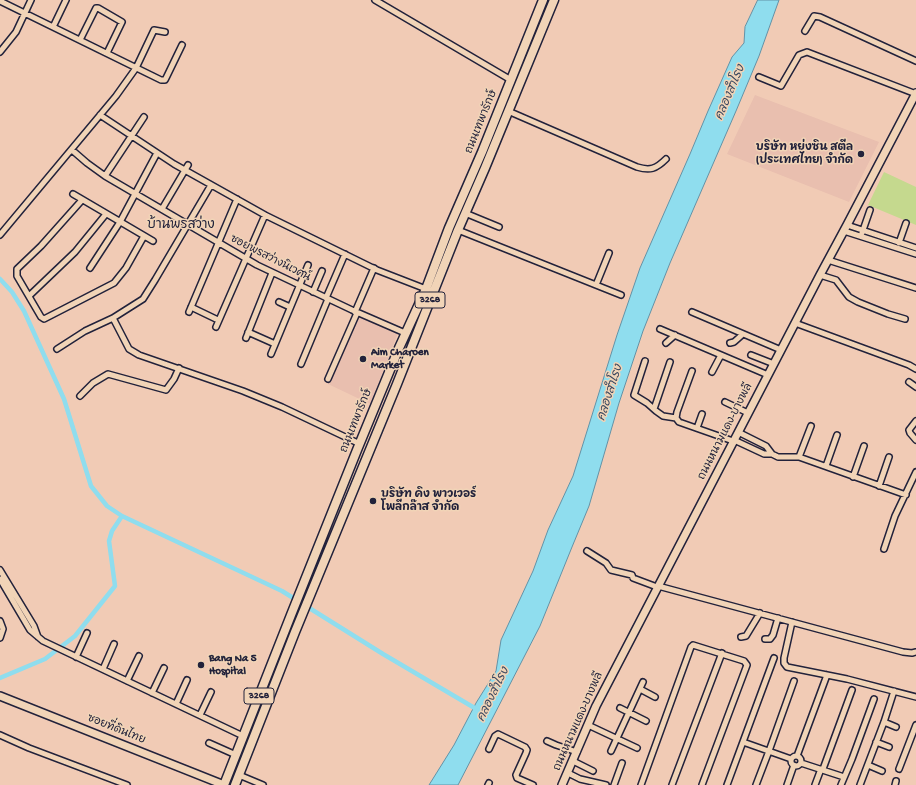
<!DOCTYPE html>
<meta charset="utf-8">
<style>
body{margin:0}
canvas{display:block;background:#f1cbb5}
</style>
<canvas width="916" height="785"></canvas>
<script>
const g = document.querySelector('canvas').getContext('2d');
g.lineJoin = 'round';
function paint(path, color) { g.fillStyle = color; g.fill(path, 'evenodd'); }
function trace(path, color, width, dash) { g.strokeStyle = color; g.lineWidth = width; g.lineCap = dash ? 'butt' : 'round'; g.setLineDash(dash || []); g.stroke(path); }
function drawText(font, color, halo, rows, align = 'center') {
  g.font = font + ' "Gochi Hand","Playpen Sans Thai",sans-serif'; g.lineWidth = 3; g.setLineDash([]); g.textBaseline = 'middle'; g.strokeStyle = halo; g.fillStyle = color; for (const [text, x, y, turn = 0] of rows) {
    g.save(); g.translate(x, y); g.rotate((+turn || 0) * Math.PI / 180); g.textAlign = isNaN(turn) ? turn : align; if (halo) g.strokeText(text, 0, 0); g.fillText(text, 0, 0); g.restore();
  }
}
const built = new Path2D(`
 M755,95L879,142L849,202L727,154Z
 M356,316L398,333L370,404L328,384Z`);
const green = new Path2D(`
 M884,172L916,187V225L868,205Z`);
const water = new Path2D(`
 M758,0H779L759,56L736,111L670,263L643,331L619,403L589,506L572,547L540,626L458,785H429L454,745L476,703L496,671L501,640L533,571L548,530L573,476L617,335L640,268L690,154L708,111L732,57L744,43L745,27Z`);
const canal = new Path2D(`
 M0,279L12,292L24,311L64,399L91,486L107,506L122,516L282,591L383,654L478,710
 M0,678L45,659L75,636L115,586L109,541L112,531L122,516`);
const street = new Path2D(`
 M375,0L511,80
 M0,1L161,80H165L167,76L182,45
 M53,27L66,0
 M805,31L814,16L820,17L916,61
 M80,40L96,8H98L122,22L107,53
 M0,52L16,32L31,0
 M759,77L781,86L799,55L807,52L916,94
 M508,111L637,167C650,171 656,169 666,159
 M100,115L174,164L265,215L377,270L426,289
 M72,150L87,163L105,176L257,265L352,310L405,333
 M105,176L144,117
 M73,194L153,241
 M82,200L41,246L17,269V276L41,317L44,319L114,283L126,268L144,236
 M162,209L188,165
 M465,213L499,227
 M847,225L916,248
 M458,230L621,295
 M844,231L916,254
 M862,233L870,210
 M0,235L116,96L136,68L154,30L165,32
 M899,243L906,223
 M828,260L916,288
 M90,268L120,222L157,153
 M820,275L836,280L849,297L858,302L888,314L905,319
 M596,285L609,253
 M313,292L322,271
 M29,296L75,252L106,214
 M326,298L345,254
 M279,302L290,307
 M191,307L218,320
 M189,312L237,199
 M355,312L374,268
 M692,312L781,350
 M113,318L129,349L139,355L243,391L282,407L360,444
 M795,323L909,365L916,369
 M216,327L265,215
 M660,329L768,375
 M248,332L275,344
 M246,338L272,273
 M666,343L675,335
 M730,343L734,342L743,334
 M57,349L85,331L113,318L143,299L155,280L211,185
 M271,354L308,265
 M751,355L774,364
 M645,361L634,395L647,403L656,411L663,416L676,418
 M301,364L328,299
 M692,371L677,412L676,418L679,422L733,441
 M712,372L721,355
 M328,379L357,313
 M909,382L916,387
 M80,396L93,383L108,374L166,390L174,379L179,368
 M725,402L748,413
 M654,409L670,362
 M916,421L909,430L910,433L916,440
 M697,428L702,414
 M738,432L766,446L772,454
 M734,440L764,454H772L778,457H799L906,495
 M799,457L811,426
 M826,466L837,435
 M853,477L864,446
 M879,486L889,457
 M884,549L895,516L916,472
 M587,551L606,563L611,570L632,575L633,578L657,587
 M0,570L34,626L38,637
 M0,579L30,630L43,641L243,736
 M658,586L903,652L912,653L916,652
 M0,621L3,629L0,638
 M792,622L784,658V663L787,667L847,679L916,697
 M741,637L746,636L760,613
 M765,639H770L773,635L778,618
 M76,657L87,633
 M103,669L114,644
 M127,681L139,656
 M640,689L655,697
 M152,693L164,668
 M176,704L187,680
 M620,708L646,721
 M200,715L211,692
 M884,722L896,727
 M588,725L637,748
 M0,735L29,748L127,785
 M547,741L556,745L577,752
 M743,742L791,759
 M876,742L889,747
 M209,743L236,755
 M489,749L495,736L498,734L525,747L527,750L526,753L516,775L517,778L533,785
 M611,751L643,682
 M797,756L827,675
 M791 761a5 5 0 1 1 10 0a5 5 0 1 1-10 0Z
 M573,761L593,771
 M801,763L844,777
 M868,765L882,771
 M823,769L852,690
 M899,769L916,725
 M568,773L580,779L606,785
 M239,775L263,785
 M488,785L489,783
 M614,785L622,763
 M641,785L691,647L693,645L744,661L747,665L702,785
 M672,785L722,653
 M727,785L774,658
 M756,785L769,751L794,681
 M787,785L794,765
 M815,785L821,769
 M841,785L852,759L874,699
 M860,785L884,722L894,691
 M895,785L896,781`);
const secondary = new Path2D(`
 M0,696L224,785
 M562,785L596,706L820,275L847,225L916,93`);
const primary = new Path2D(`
 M224,785L291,615L357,450L399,348L426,289L449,228L482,152L543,0
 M235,785L295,632L397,384L458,230L485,168L554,0`);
const markers = [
 [861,154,4,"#22223b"],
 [363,359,4,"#22223b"],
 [373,501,4,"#22223b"],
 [201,665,4,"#22223b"]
];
const shields = [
 [430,300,30],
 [259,696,30]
];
const shieldNames = [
 ["3268",430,300],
 ["3268",259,696]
];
const streetNames = [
 ["ถนนเทพารักษ์",482,122,-68],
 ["ซอยพรสว่างนิเวศน์",270,259,27],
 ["ถนนเทพารักษ์",357,421,-68],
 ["ถนนหนามแดง-บางพลี",726,432,-63],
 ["ถนนหนามแดง-บางพลี",579,722,-66],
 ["ซอยที่ดินไทย",116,730,22]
];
const poiNames = [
 ["บริษัท หย่งซิน สตีล",853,148,"right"],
 ["(ประเทศไทย) จํากัด",853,161,"right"],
 ["Aim Charoen",371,353],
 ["Market",371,366],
 ["บริษัท คิง พาวเวอร์",381,495],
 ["โพลีกล๊าส จำกัด",381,508],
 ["Bang Na 5",209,659],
 ["Hospital",209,672]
];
const waterNames = [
 ["คลองสำโรง",731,93,-67],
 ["คลองสำโรง",611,393,-72],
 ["คลองสำโรง",494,695,-64]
];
const quarterNames = [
 ["บ้านพรสว่าง",181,226]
];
paint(built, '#e9bfaf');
paint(green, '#c5d98e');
paint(water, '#8fddee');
trace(water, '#6392a6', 1);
trace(canal, '#8fddee', 4.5);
trace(street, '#22223b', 8);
trace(secondary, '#22223b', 10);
trace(primary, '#22223b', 11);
trace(street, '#f1d4b7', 5);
trace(secondary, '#f1d4b7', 7);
trace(primary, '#f1d4b7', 8);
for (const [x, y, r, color] of markers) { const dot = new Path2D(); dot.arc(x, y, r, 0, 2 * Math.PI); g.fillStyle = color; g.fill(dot); trace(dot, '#f1d4b7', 1.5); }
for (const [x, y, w] of shields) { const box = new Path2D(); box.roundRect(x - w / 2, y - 8, w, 16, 3); g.fillStyle = '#f1d4b7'; g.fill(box); trace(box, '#22223b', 1); }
drawText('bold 10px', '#22223b', null, shieldNames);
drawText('11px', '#22223b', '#f1d4b7', streetNames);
drawText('bold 11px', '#22223b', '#f1d4b7', poiNames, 'left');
drawText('italic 12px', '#38475f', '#f1d4b7', waterNames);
drawText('13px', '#22223b', '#f1d4b7', quarterNames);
</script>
